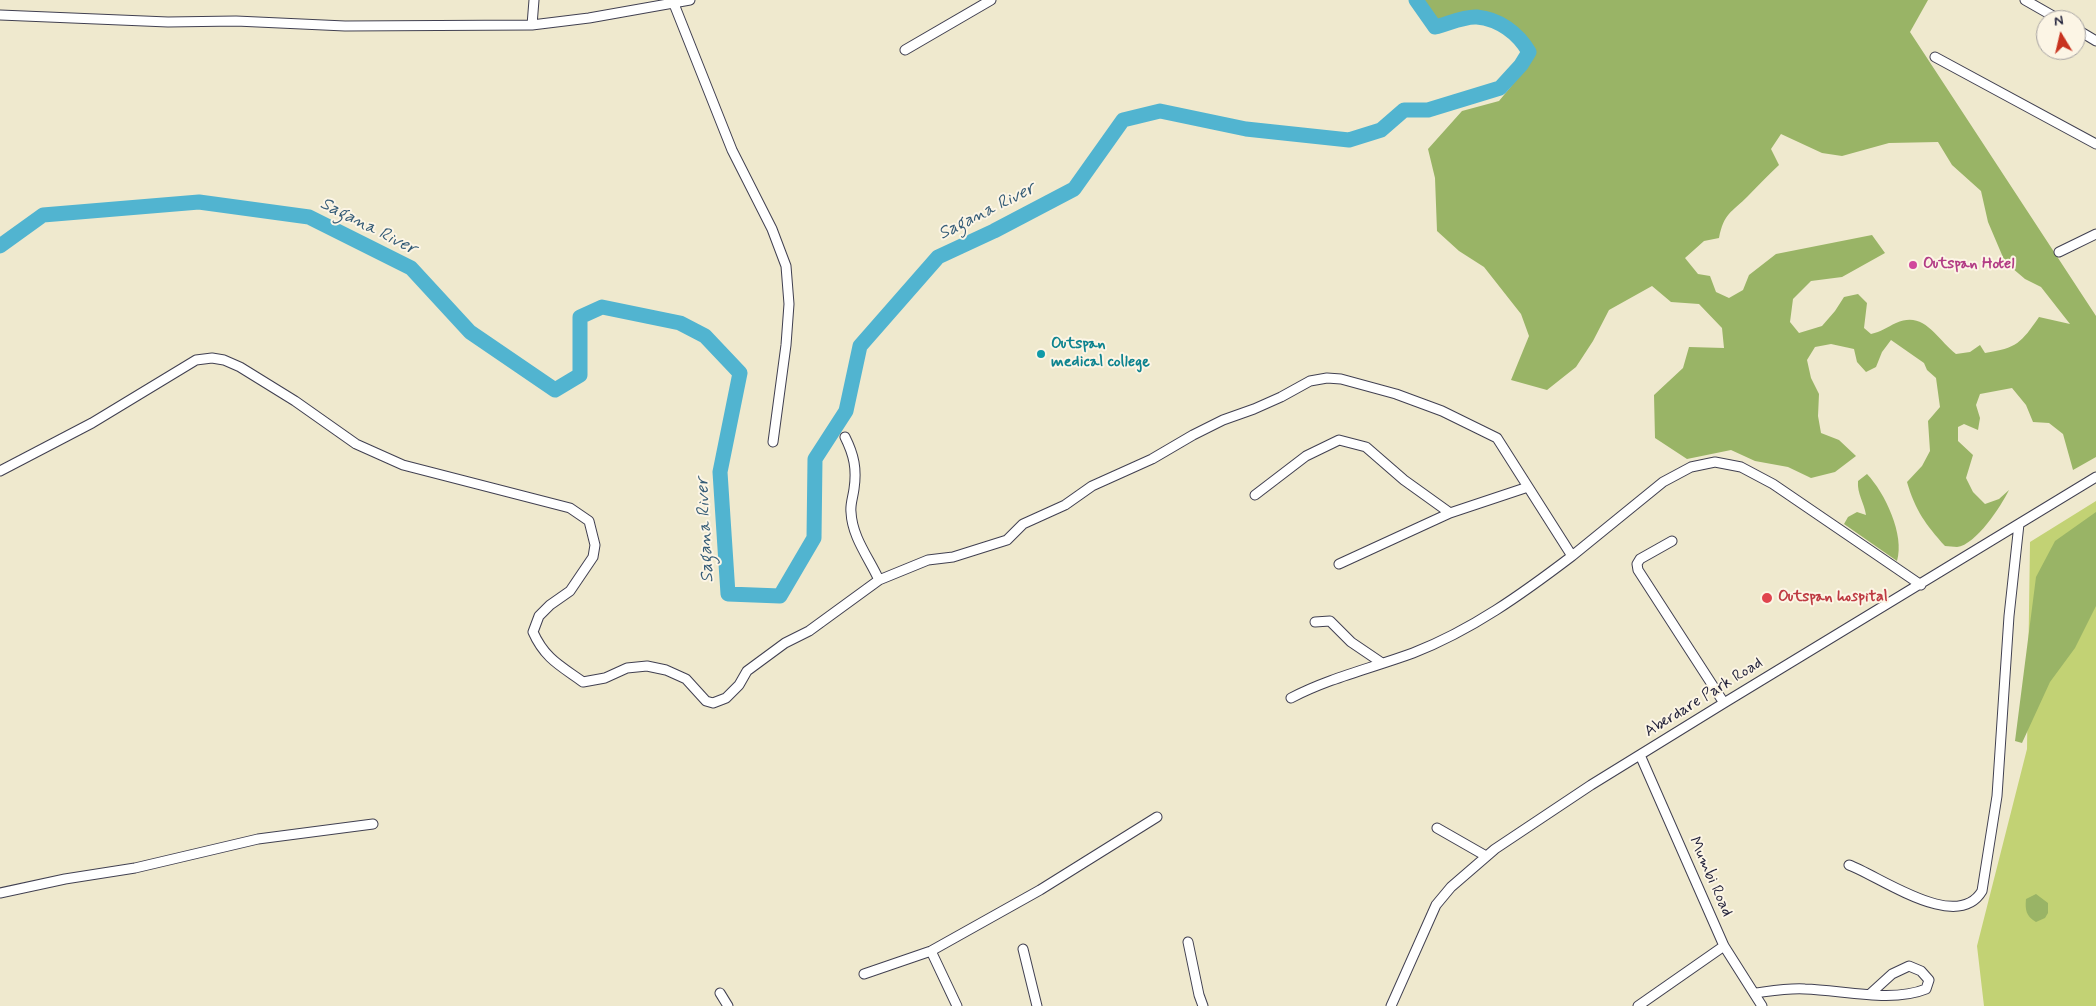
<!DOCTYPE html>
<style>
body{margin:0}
#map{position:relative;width:2096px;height:1006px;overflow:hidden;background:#efe9ce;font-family:Mynerve,sans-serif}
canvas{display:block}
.north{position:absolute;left:2036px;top:10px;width:50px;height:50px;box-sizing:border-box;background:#fcf5e5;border:1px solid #a5a1a1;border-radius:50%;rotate:351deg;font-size:14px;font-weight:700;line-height:20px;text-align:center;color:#22223b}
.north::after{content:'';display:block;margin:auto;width:18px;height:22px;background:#c8321e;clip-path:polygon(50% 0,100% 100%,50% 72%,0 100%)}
</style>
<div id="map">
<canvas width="2096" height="1006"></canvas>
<div class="north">N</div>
</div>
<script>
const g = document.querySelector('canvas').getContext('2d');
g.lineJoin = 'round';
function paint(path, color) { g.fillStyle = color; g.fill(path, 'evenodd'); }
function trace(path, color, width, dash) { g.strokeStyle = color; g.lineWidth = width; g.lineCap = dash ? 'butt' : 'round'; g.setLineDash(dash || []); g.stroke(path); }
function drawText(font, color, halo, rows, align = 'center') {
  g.font = font + ' Mynerve,sans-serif'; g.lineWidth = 4; g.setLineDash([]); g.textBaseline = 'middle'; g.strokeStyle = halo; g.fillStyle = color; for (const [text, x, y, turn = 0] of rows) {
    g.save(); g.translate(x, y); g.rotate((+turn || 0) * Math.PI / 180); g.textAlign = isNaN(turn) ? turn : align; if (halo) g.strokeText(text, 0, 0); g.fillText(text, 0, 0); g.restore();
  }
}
const green = new Path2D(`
 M2096,501V1006H1984L1977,946L2027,749L2030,542Z`);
const forest = new Path2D(`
 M1416,0H1928L1910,32L2096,316V457L2073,470L2063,434L2049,423L2033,422L2026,405L2012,388L1980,394L1976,405L1980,418L1978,430L1964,424L1958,427V441L1973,455L1966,478L1973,492L1985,504L1999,499L2009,490C2001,506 1976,545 1957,547C1953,547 1949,546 1945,546C1926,525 1915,510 1907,482L1922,466L1930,451L1928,421L1940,407L1936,378L1927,370L1924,363L1891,340L1882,352L1876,367L1866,372L1857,362L1854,349L1831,344L1815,347L1807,360L1811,378L1819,394L1818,416L1821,433L1839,440L1856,456L1835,472L1811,478L1788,467L1755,461L1731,450L1687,459L1655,438L1654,395L1683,368L1689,347L1724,348L1722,328L1699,304L1671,302L1652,286L1609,310L1593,341L1576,367L1547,390L1511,380L1529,336L1521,314L1484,267L1459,251L1437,231L1435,178L1428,149L1462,111L1499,101L1523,72L1529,52C1518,33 1499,19 1477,17C1464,16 1448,24 1435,27ZM1781,134L1822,153L1842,156L1889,143L1938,142L1952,165L1981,191L1988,222L2005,262L2025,279L2041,287L2070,324L2039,317C2021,343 2017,348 1985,353L1980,345L1970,352L1956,354C1936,338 1924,310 1896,323C1887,327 1881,332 1871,334L1864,328L1867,303L1858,294L1844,297L1835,311L1822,326L1799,333L1790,322L1793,299L1811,281L1842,277L1885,253L1872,235L1776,254L1749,275L1743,290L1729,298L1716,292L1710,276L1698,274L1685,258L1704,241L1719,238C1724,213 1731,213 1748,196C1758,186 1768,175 1779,165L1771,149Z
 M1867,474C1885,493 1905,535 1897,561L1844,524L1848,517L1857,512L1866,515C1864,502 1857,494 1858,481Z
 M2096,512V606L2075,648L2050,682L2022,743L2015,741L2036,577L2055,541Z
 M2036,894L2048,903V913L2045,918L2036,922C2026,916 2025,910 2026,899Z`);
const river = new Path2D(`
 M0,246L43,215L199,202L309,217L411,268L470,332L555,390L580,375V317L602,307L680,323L705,336L740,373L720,472L728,594L780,596L814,538L815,459L846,411L860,346L938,257L994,231L1074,189L1123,120L1160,111L1246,129L1349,140L1381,130L1404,110H1428L1500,88L1521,65L1529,52C1518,33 1499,19 1477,17C1464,16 1448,24 1435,27L1416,0`);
const minor = new Path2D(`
 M2025,0L2060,20
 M674,4L732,150L772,229L786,266L789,304L786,345L773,442
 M0,15L168,22L236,21L345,26L532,25L589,18L690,0
 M532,25L534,0
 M2076,29L2096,41
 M905,50L991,0
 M1935,57L2096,144
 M2059,252L2096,234
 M845,437C854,455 857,469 854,489C853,497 850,505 851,512C852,537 869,558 879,580
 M0,471L92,423L196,360L212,358L224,360L240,367L295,401L356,444L403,465L570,508L589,521L595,545L593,557L570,591L550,605L539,616L533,632C545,659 561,666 583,682L605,678L627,668L647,666L666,670L686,679L706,701L713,703L726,698L739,685L747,671L785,643L809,631L879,580L928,560L953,557L1007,540L1023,524L1065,505L1092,486L1152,459L1193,435L1223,420L1254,409L1281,397L1310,381L1327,378L1341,379L1396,394L1442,411L1497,438L1572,556L1663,482L1691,467L1715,462L1741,467L1773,484L1921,585
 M1255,495L1306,456L1339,440L1366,447L1404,480L1450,513
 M1672,541L1640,559L1637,564L1638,570L1724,703
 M1339,564L1450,513L1528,487
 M1315,622L1330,621L1351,642L1382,663
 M1291,698C1329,678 1372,668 1413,653C1472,630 1522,594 1572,556
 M1640,755L1724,946L1762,1006
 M1437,828L1486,856
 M1849,865C1881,877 1957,933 1982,891L1997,796L2009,616L2019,524
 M0,893L65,879L135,868L258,839L373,824
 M1188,942L1199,995L1203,1006
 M1023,949L1037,1006
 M931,951L957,1006
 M864,974L931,951L1040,890L1157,817
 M720,993L728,1006
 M1755,993C1771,991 1788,988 1805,989C1842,990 1892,1003 1926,989L1929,980L1921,971L1909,966L1892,974L1870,994
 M1391,1006L1436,905L1451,887L1495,849L1591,785L1724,703L2096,477
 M1638,1006L1724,946`);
const markers = [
 [1913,265,5,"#d1479c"],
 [1041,354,5,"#0f9aa8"],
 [1767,598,6,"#e0444e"]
];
const hotelNames = [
 ["Outspan Hotel",1923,265]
];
const cultureNames = [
 ["Outspan",1051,345],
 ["medical college",1051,363]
];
const healthNames = [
 ["Outspan hospital",1778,598]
];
const streetNames = [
 ["Aberdare Park Road",1704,698,-32],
 ["Mumbi Road",1710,877,66]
];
const waterNames = [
 ["Sagana River",987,212,-27],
 ["Sagana River",368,227,27],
 ["Sagana River",706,530,-93]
];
paint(green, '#c2d274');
paint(forest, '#99b466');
trace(river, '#51b4d0', 15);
trace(minor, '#414051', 11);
trace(minor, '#fff', 9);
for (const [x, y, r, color] of markers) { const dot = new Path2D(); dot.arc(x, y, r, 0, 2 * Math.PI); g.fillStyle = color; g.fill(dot); trace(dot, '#fcf5e5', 2); }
drawText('bold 16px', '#b23c85', '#fcf5e5', hotelNames, 'left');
drawText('bold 16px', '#0d838f', '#fcf5e5', cultureNames, 'left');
drawText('bold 16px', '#be3a42', '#fcf5e5', healthNames, 'left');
drawText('16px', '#22223b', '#fcf5e5', streetNames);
drawText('italic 18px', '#355c77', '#fcf5e5', waterNames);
</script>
